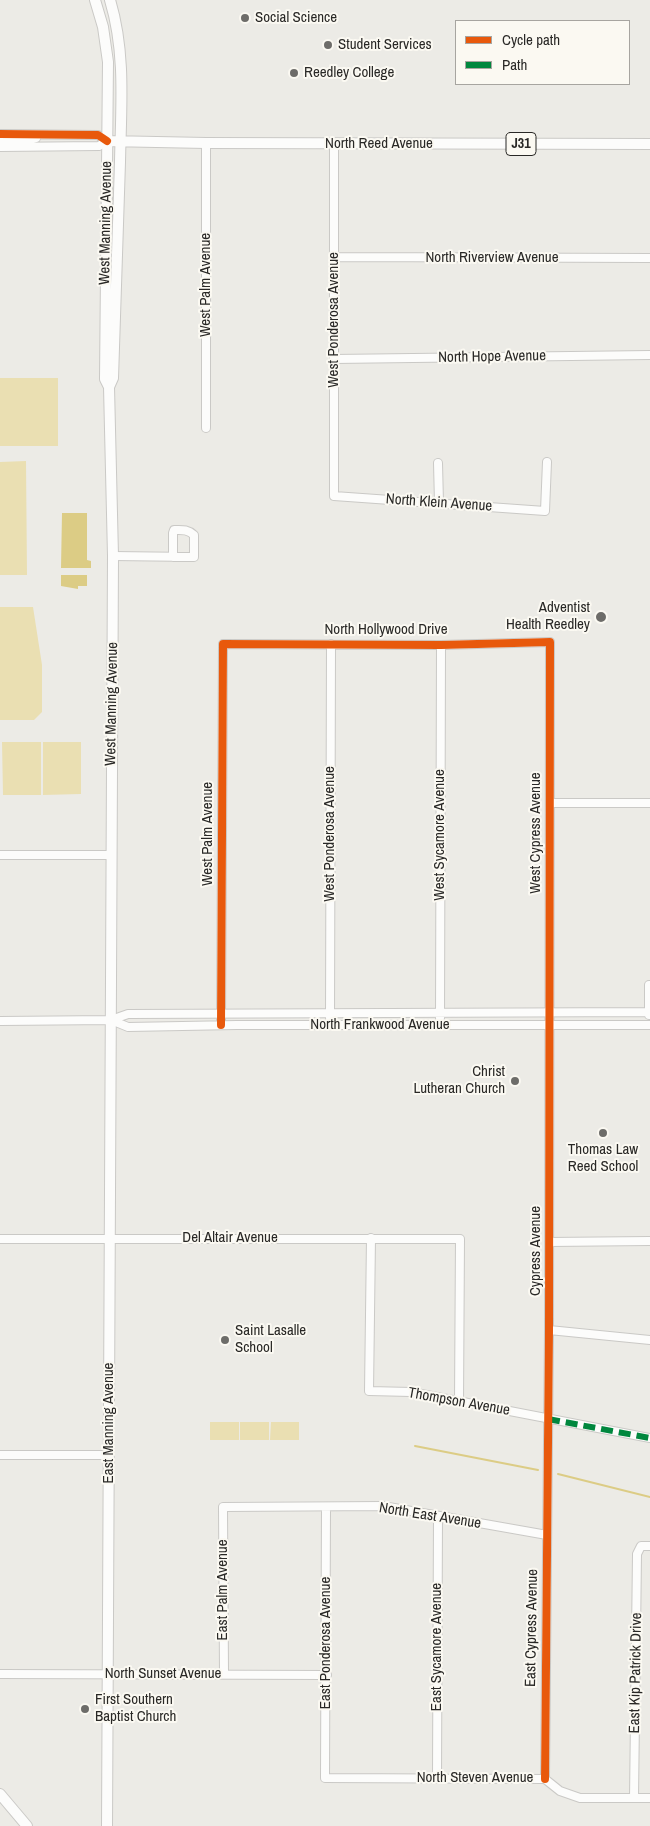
<!DOCTYPE html>
<style>
body{margin:0}
#map{position:relative;width:650px;height:1826px;overflow:hidden;background:#ecebe6;font-family:"Archivo Narrow",sans-serif}
canvas{display:block}
.legend{position:absolute;left:455px;top:20px;width:175px;height:65px;box-sizing:border-box;background:#fbf9f2;border:1px solid #a7a5a0;margin:0;padding:6px 9px;list-style:none;font-size:15px;color:#292826}
.legend li{display:flex;align-items:center;gap:10px;height:25px}
.legend b{width:25px;border:1px solid #a7a5a0}
</style>
<div id="map">
<canvas width="650" height="1826"></canvas>
<ul class="legend">
<li><b style="height:6px;background:#e8590c"></b>Cycle path</li>
<li><b style="height:6px;background:#00873e"></b>Path</li>
</ul>
</div>
<script>
const g = document.querySelector('canvas').getContext('2d');
g.lineJoin = 'round';
function paint(path, color) { g.fillStyle = color; g.fill(path, 'evenodd'); }
function trace(path, color, width, dash) { g.strokeStyle = color; g.lineWidth = width; g.lineCap = dash ? 'butt' : 'round'; g.setLineDash(dash || []); g.stroke(path); }
function drawText(font, color, halo, rows, align = 'center') {
  g.font = font + ' "Archivo Narrow",sans-serif'; g.lineWidth = 4; g.setLineDash([]); g.textBaseline = 'middle'; g.strokeStyle = halo; g.fillStyle = color; for (const [text, x, y, turn = 0] of rows) {
    g.save(); g.translate(x, y); g.rotate((+turn || 0) * Math.PI / 180); g.textAlign = isNaN(turn) ? turn : align; if (halo) g.strokeText(text, 0, 0); g.fillText(text, 0, 0); g.restore();
  }
}
const green = new Path2D(`
 M0,378H58V446H0Z
 M26,461L27,575H0V462Z
 M0,607H33L42,665V712L34,720H0Z
 M2,742H41V795H3Z
 M43,742H81V794L43,795Z
 M210,1422H239V1440H210Z
 M240,1422H269V1440H240Z
 M271,1422H299V1440H270Z`);
const water = new Path2D(`
 M62,513H87V560L91,561V568H61Z
 M61,575H87V586H78V589L61,586Z`);
const stream = new Path2D(`
 M415,1446L538,1470
 M558,1474L650,1497`);
const minor = new Path2D(`
 M0,134L98,135L107,141L99,146L0,147
 M0,142L22,141L36,138
 M206,143V428
 M334,144V496L545,511L547,462
 M334,257L650,258
 M334,359L650,355
 M438,463L439,503
 M113,556L194,557V535C187,529 182,530 174,530L173,533V557
 M550,803H650
 M0,855H111
 M649,1015V985
 M330,1018L331,644
 M440,1018L441,645
 M111,1020L128,1027L237,1025H650
 M0,1021L111,1020L128,1014L650,1012
 M221,1025L223,644L441,645L550,642L549,1330L545,1779
 M371,1238L369,1391L411,1392L650,1438
 M0,1239H460L459,1402
 M549,1242L650,1241
 M549,1330L650,1340
 M0,1455H109
 M326,1507L325,1778L545,1779L560,1791L580,1798H650
 M0,1674L327,1675
 M224,1674L223,1507L383,1506L547,1535
 M437,1778L438,1516
 M634,1798L637,1554L641,1546H650`);
const major = new Path2D(`
 M95,0L103,27L108,62L105,379L109,387
 M107,141L206,143L650,144
 M0,1794L27,1826
 M107,1826L113,556L109,387L113,378C115,306 117,234 120,162C121,107 126,53 110,0`);
const quiet = new Path2D(`
 M548,1419L650,1438`);
const cycleway = new Path2D(`
 M0,134L98,135L107,141
 M221,1025L223,644L441,645L550,642L549,1330L545,1779`);
const markers = [
 [245,18,5,"#6d6c69"],
 [328,45,5,"#6d6c69"],
 [294,73,5,"#6d6c69"],
 [601,617,6,"#6d6c69"],
 [515,1081,5,"#6d6c69"],
 [603,1133,5,"#6d6c69"],
 [225,1340,5,"#6d6c69"],
 [85,1709,5,"#6d6c69"]
];
const shields = [
 [521,144,30]
];
const shieldNames = [
 ["J31",521,144]
];
const poiNames = [
 ["Social Science",255,18],
 ["Student Services",338,45],
 ["Reedley College",304,73],
 ["Adventist",590,608,"right"],
 ["Health Reedley",590,625,"right"],
 ["Christ",505,1072,"right"],
 ["Lutheran Church",505,1089,"right"],
 ["Thomas Law",603,1150,"center"],
 ["Reed School",603,1167,"center"],
 ["Saint Lasalle",235,1331],
 ["School",235,1348],
 ["First Southern",95,1700],
 ["Baptist Church",95,1717]
];
const streetNames = [
 ["North Reed Avenue",379,144],
 ["West Manning Avenue",106,223,-89],
 ["North Riverview Avenue",492,258],
 ["West Palm Avenue",206,285,-90],
 ["West Ponderosa Avenue",334,320,-90],
 ["North Hope Avenue",492,357,-1],
 ["North Klein Avenue",439,503,4],
 ["North Hollywood Drive",386,630],
 ["West Manning Avenue",112,704,-89],
 ["West Cypress Avenue",536,833,-90],
 ["West Palm Avenue",208,834,-90],
 ["West Ponderosa Avenue",330,834,-90],
 ["West Sycamore Avenue",440,835,-90],
 ["North Frankwood Avenue",380,1025],
 ["Del Altair Avenue",230,1238],
 ["Cypress Avenue",536,1251,-90],
 ["Thompson Avenue",459,1402,10],
 ["East Manning Avenue",109,1423,-90],
 ["North East Avenue",430,1516,9],
 ["East Palm Avenue",223,1590,-90],
 ["East Cypress Avenue",532,1628,-89],
 ["East Ponderosa Avenue",326,1643,-90],
 ["East Sycamore Avenue",437,1647,-90],
 ["East Kip Patrick Drive",636,1673,-89],
 ["North Sunset Avenue",163,1674],
 ["North Steven Avenue",475,1778]
];
paint(green, '#eadfb2');
paint(water, '#dccc85');
trace(stream, '#dccc85', 2);
trace(minor, '#cac9c6', 10);
trace(major, '#cac9c6', 12);
trace(minor, '#fcfcfb', 8);
trace(major, '#fcfcfb', 10);
trace(quiet, '#00873e', 6, [12, 6]);
trace(cycleway, '#e8590c', 8);
for (const [x, y, r, color] of markers) { const dot = new Path2D(); dot.arc(x, y, r, 0, 2 * Math.PI); g.fillStyle = color; g.fill(dot); trace(dot, '#fbf9f2', 2); }
for (const [x, y, w] of shields) { const box = new Path2D(); box.roundRect(x - w / 2, y - 11.5, w, 23, 4); g.fillStyle = '#fbf9f2'; g.fill(box); trace(box, '#292826', 1); }
drawText('bold 14px', '#292826', null, shieldNames);
drawText('15px', '#292826', '#fbf9f2', poiNames, 'left');
drawText('15px', '#292826', '#fbf9f2', streetNames);
</script>
